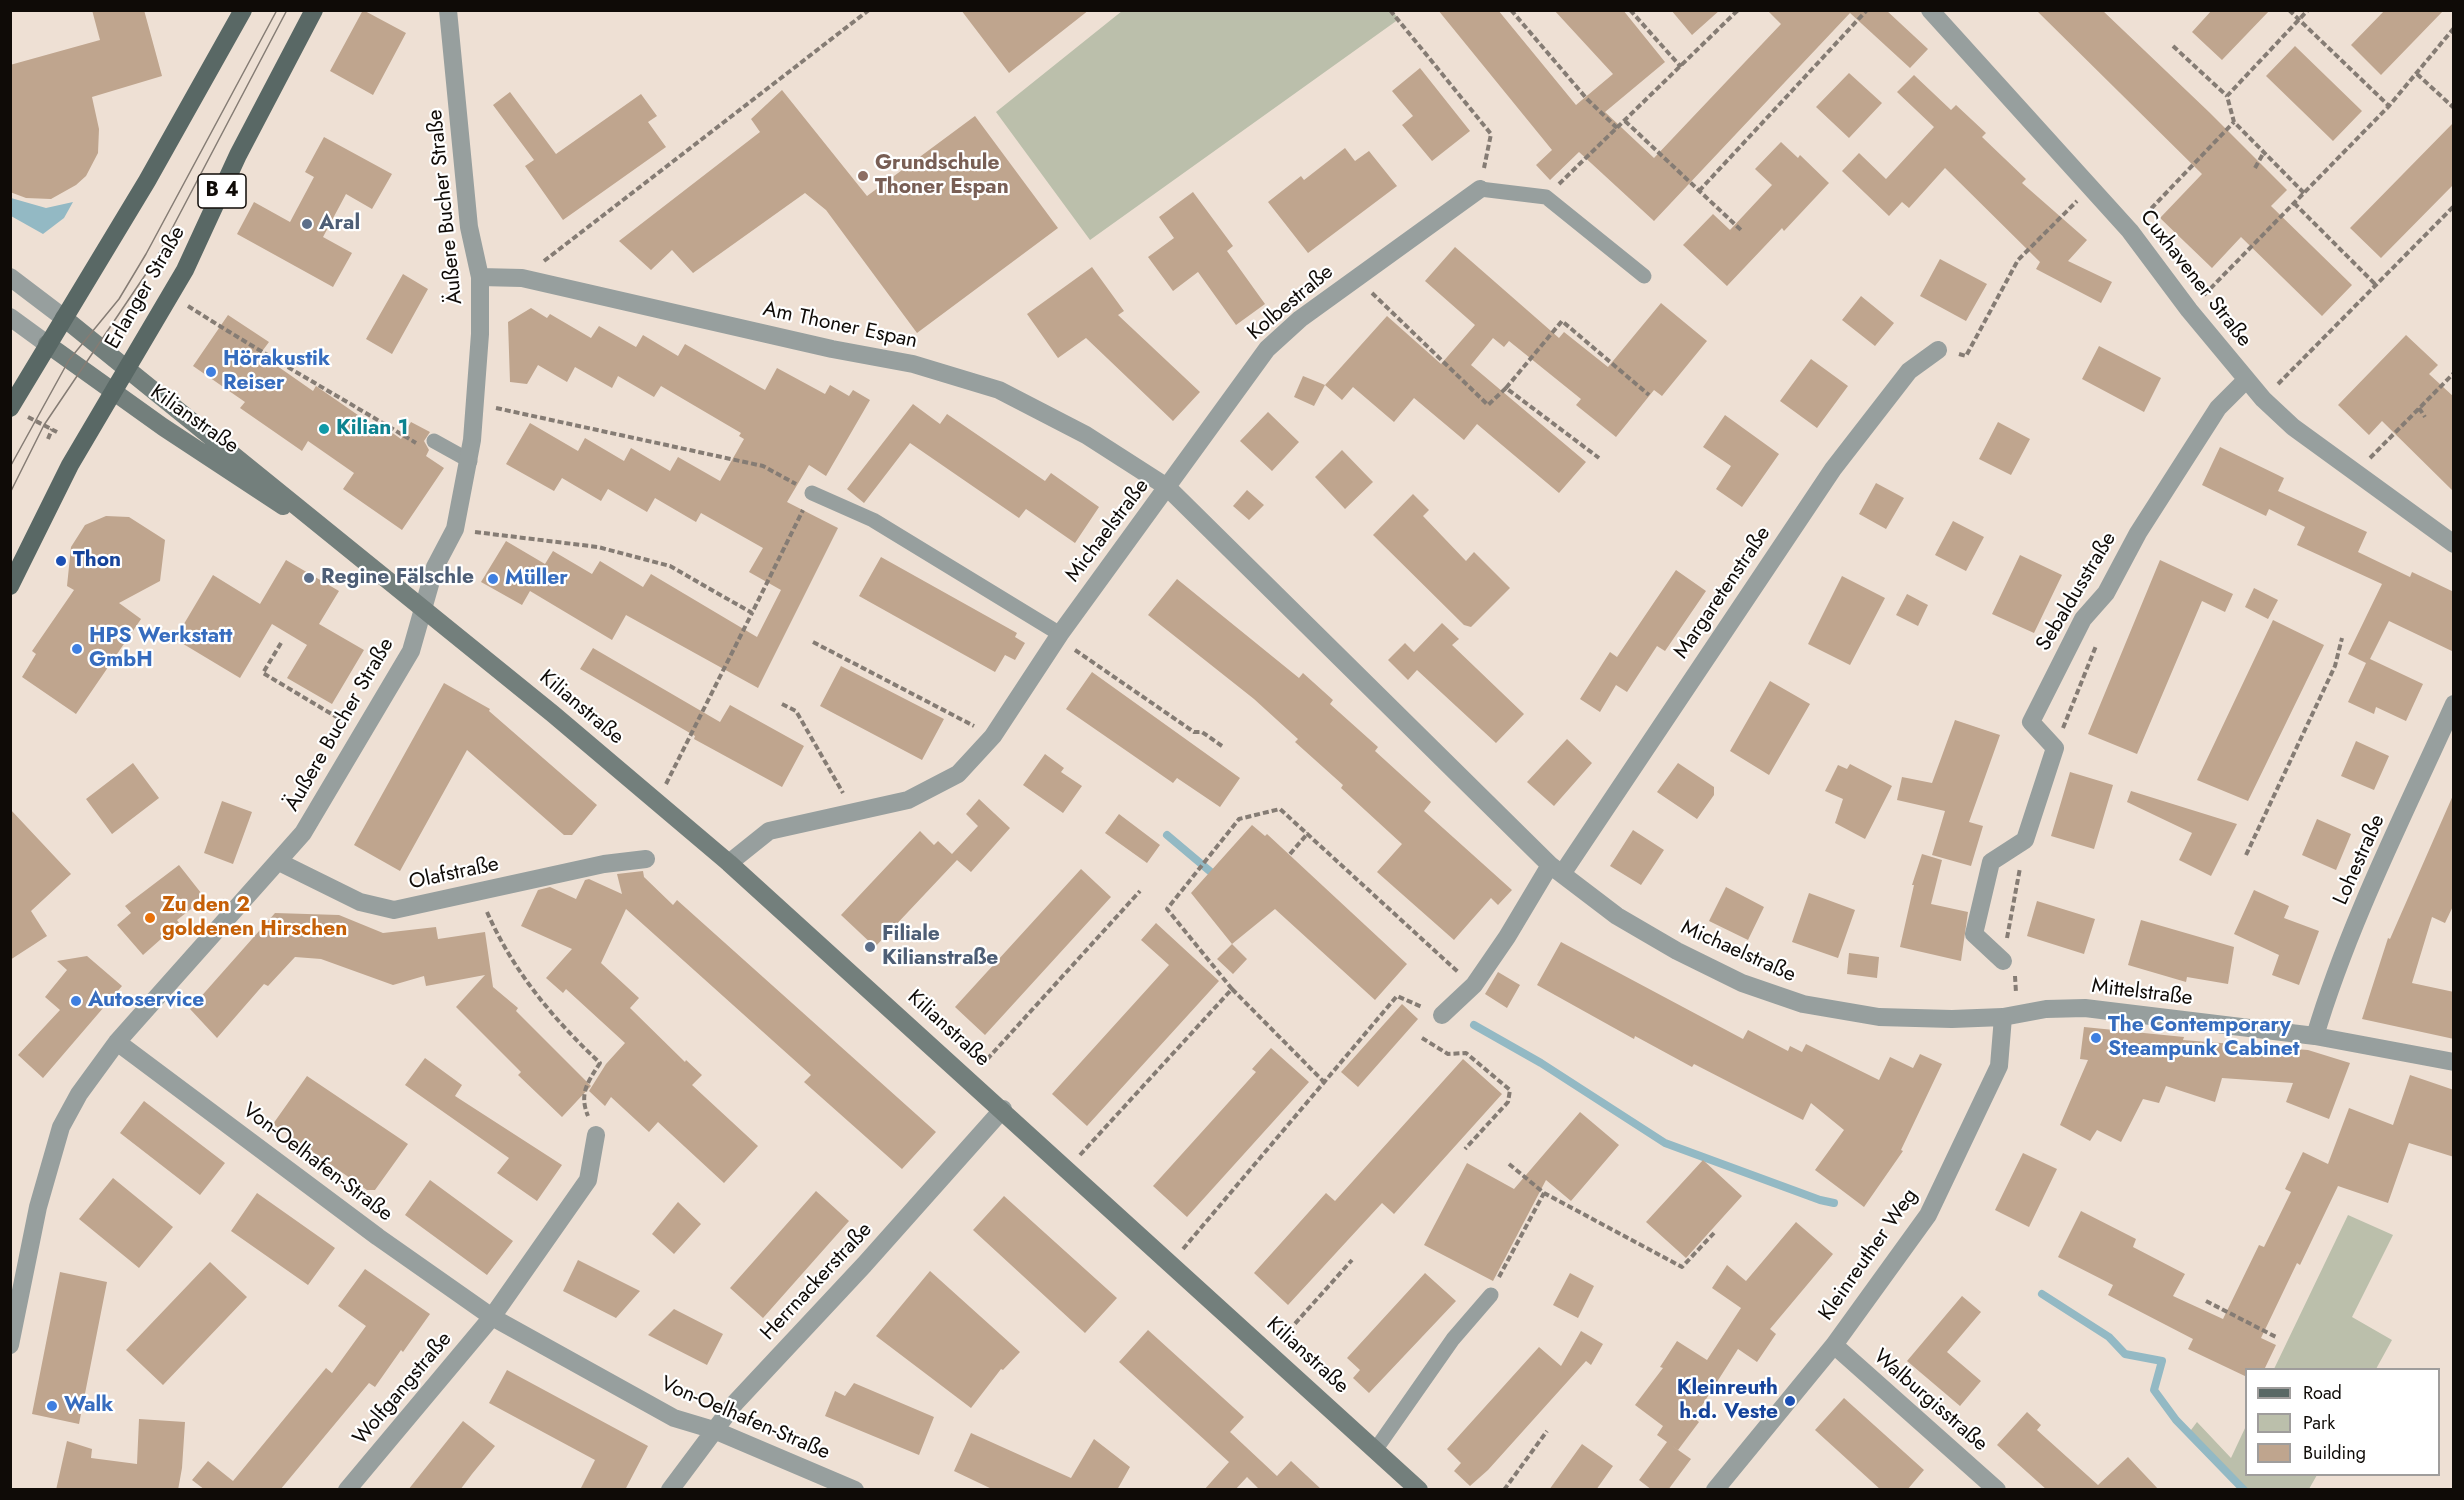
<!DOCTYPE html>
<meta charset="utf-8">
<style>
body{margin:0}
#map{position:relative;width:2464px;height:1500px;overflow:hidden;background:#eee0d4;font-family:Jost,sans-serif}
canvas{display:block}
.frame{position:absolute;inset:0;border:12px solid #0f0b07;pointer-events:none}
.legend{position:absolute;left:2245px;top:1368px;width:195px;height:108px;box-sizing:border-box;background:#fff;border:2px solid #9f9d9c;margin:0;padding:8px 10px;list-style:none;font-size:18px;color:#0f0b07}
.legend li{display:flex;align-items:center;gap:12px;height:30px}
.legend b{width:30px;border:2px solid #9f9d9c}
</style>
<div id="map">
<canvas width="2464" height="1500"></canvas>
<div class="frame"></div>
<ul class="legend">
<li><b style="height:8px;background:#596865"></b>Road</li>
<li><b style="height:16px;background:#bbbfab"></b>Park</li>
<li><b style="height:16px;background:#bfa58e"></b>Building</li>
</ul>
</div>
<script>
const g = document.querySelector('canvas').getContext('2d');
g.lineJoin = 'round';
function paint(path, color) { g.fillStyle = color; g.fill(path, 'evenodd'); }
function trace(path, color, width, dash) { g.strokeStyle = color; g.lineWidth = width; g.lineCap = dash ? 'butt' : 'round'; g.setLineDash(dash || []); g.stroke(path); }
function drawText(font, color, halo, rows, align = 'center') {
  g.font = font + ' Jost,sans-serif'; g.lineWidth = 4.5; g.setLineDash([]); g.textBaseline = 'middle'; g.strokeStyle = halo; g.fillStyle = color; for (const [text, x, y, turn = 0] of rows) {
    g.save(); g.translate(x, y); g.rotate((+turn || 0) * Math.PI / 180); g.textAlign = isNaN(turn) ? turn : align; if (halo) g.strokeText(text, 0, 0); g.fillText(text, 0, 0); g.restore();
  }
}
const green = new Path2D(`
 M1392,11L1399,19L1090,240L996,112L1122,11Z
 M2348,1215L2393,1235L2352,1317L2392,1340L2376,1369H2274Z
 M2197,1422L2231,1458L2246,1426V1474L2317,1475L2309,1489H2240L2188,1434Z`);
const water = new Path2D(`
 M11,198L46,208L73,202L64,218L43,234L11,216Z`);
const stream = new Path2D(`
 M1167,835L1218,878
 M1474,1025L1541,1063L1665,1143L1820,1200L1834,1203
 M2042,1294L2109,1337L2125,1354L2162,1361L2154,1390L2176,1420L2244,1490`);
const building = new Path2D(`
 M92,10H144L162,76L92,97L99,129L98,153L86,176L76,185L51,199L26,198L10,192V65L100,40Z
 M363,10L406,33L373,95L330,71Z
 M961,10H1089L1009,73Z
 M1438,10H1498L1576,105L1613,74L1554,10H1623L1665,62L1605,112L1654,158L1781,24L1767,10H1886L1928,49L1910,68L1850,13L1654,221L1579,152L1550,180L1536,165L1552,150Z
 M1671,10H1720L1692,35Z
 M2036,10H2102L2209,112L2287,190L2271,206L2352,285L2322,316L2241,237L2212,268L2160,218L2202,174Z
 M2212,10H2270L2222,60L2192,32Z
 M2385,10H2444L2381,75L2351,45Z
 M2295,46L2362,111L2333,141L2266,76Z
 M1420,68L1470,131L1432,161L1402,125L1413,116L1392,91Z
 M1849,73L1882,103L1849,138L1816,107Z
 M1914,75L1951,110L1956,105L1986,133L1982,137L2026,179L2022,183L2087,240L2068,261L2112,282L2101,303L2036,269L2040,262L1945,168L1909,208L1902,202L1889,216L1842,171L1859,153L1886,179L1934,127L1897,92Z
 M782,90L867,196L975,116L1058,228L917,333L826,210L805,193L693,273L672,250L651,270L619,241L760,132L751,119Z
 M510,92L556,154L641,94L657,116L648,122L666,147L563,220L525,166L534,160L493,105Z
 M2454,122V184L2381,258L2350,228Z
 M324,137L392,174L372,209L346,194L323,237L352,253L333,287L237,234L254,202L290,222L314,177L305,172Z
 M1781,142L1798,158L1800,155L1829,183L1784,231L1782,228L1727,286L1683,245L1713,214L1730,230L1772,185L1755,169Z
 M1345,148L1355,161L1369,151L1397,186L1308,253L1268,202L1301,176L1304,180Z
 M1193,192L1233,246L1227,251L1265,304L1236,325L1198,272L1173,291L1148,257L1174,238L1159,217Z
 M1455,247L1559,338L1564,332L1608,367L1661,303L1707,341L1662,396L1654,390L1616,437L1576,405L1581,399L1509,341L1504,347L1493,338L1471,365L1586,462L1559,493L1477,424L1464,440L1414,398L1394,422L1353,387L1342,400L1325,385L1387,316L1441,364L1475,325L1425,281Z
 M1940,259L1987,284L1966,321L1920,296Z
 M1092,267L1124,311L1118,315L1200,392L1173,421L1086,338L1058,358L1027,314Z
 M403,274L428,289L392,354L366,339Z
 M1861,296L1894,323L1875,346L1842,320Z
 M531,308L547,318L550,314L591,338L599,326L636,347L643,335L678,356L685,344L765,390L777,368L825,394L830,385L849,396L853,390L870,400L826,476L809,465L787,502L838,528L758,688L626,615L612,640L530,591L522,605L481,582L506,541L545,564L553,551L592,574L600,561L643,587L651,574L757,637L781,590L749,572L763,548L701,513L696,522L655,498L647,512L608,489L601,501L562,478L554,491L506,464L530,423L578,451L585,438L624,461L631,448L670,471L678,457L720,481L744,439L739,436L741,433L661,386L654,397L618,376L612,388L575,367L567,382L538,365L527,384L510,382L508,322Z
 M228,315L269,342L260,354L313,391L316,386L381,431L384,427L401,439L411,422L430,432L424,441L429,450L426,456L444,468L402,530L343,489L354,473L308,441L302,451L240,408L245,402L193,366Z
 M2406,335L2438,365L2429,374L2454,397V492L2382,421L2369,435L2338,405Z
 M2099,346L2161,378L2144,412L2082,379Z
 M1811,359L1848,386L1817,428L1780,401Z
 M1303,376L1325,385L1314,406L1294,397Z
 M913,404L940,424L947,414L1045,481L1051,473L1099,507L1075,543L1026,509L1019,518L910,443L864,503L847,489Z
 M1268,412L1299,442L1272,471L1240,441Z
 M1725,415L1779,454L1742,507L1716,489L1731,466L1703,447Z
 M1998,422L2030,439L2011,475L1979,459Z
 M2220,447L2284,478L2278,491L2367,532L2358,552L2410,577L2412,572L2454,592V652L2389,621L2370,659L2423,684L2406,721L2376,707L2374,714L2348,702L2366,663L2348,654L2382,584L2297,545L2305,527L2269,509L2266,516L2202,485Z
 M1342,450L1373,482L1345,509L1315,477Z
 M1876,483L1904,498L1886,529L1859,514Z
 M1247,490L1264,505L1249,520L1233,506Z
 M1413,494L1429,510L1423,516L1466,561L1474,552L1510,588L1471,627L1464,625L1373,535Z
 M106,516L129,517L165,540L160,581L119,603L141,619L76,714L22,677L36,654L32,651L74,590L67,586L71,547L85,525Z
 M1953,521L1984,537L1966,571L1935,555Z
 M2020,555L2062,575L2034,633L1992,614Z
 M881,557L1017,633L1015,637L1025,643L1015,660L1005,655L995,672L859,596Z
 M286,560L339,591L319,624L364,650L332,704L287,678L307,645L272,624L240,678L175,639L213,575L260,604Z
 M2160,560L2233,594L2225,612L2202,601L2137,754L2088,734Z
 M1676,570L1706,591L1665,651L1657,646L1627,692L1616,685L1600,712L1580,699L1610,652L1617,657Z
 M1842,576L1885,598L1850,665L1808,644Z
 M1177,579L1299,678L1303,673L1333,700L1330,704L1378,747L1375,751L1431,802L1424,811L1512,890L1498,905L1491,898L1454,940L1377,872L1402,844L1341,788L1343,785L1295,742L1298,739L1254,699L1148,615Z
 M2254,588L2278,600L2268,619L2245,607Z
 M1907,594L1928,605L1918,626L1896,615Z
 M2273,620L2324,645L2248,801L2197,780Z
 M1442,623L1459,639L1452,645L1524,714L1496,743L1417,670L1408,680L1388,660L1405,643L1414,652Z
 M593,648L720,722L730,705L804,746L782,787L694,739L695,736L580,669Z
 M841,666L944,719L922,760L820,706Z
 M1092,672L1240,778L1220,807L1177,778L1173,783L1066,709Z
 M1770,681L1810,704L1769,775L1730,751Z
 M444,683L490,709L489,711L597,805L572,835H564L467,750L400,871L354,845Z
 M1955,720L2000,735L1969,822L1983,826L1971,866L1932,855L1945,811L1897,800L1902,777L1932,783Z
 M1567,739L1592,763L1554,806L1527,782Z
 M2356,741L2389,756L2374,790L2341,776Z
 M1045,754L1064,768L1061,772L1082,786L1063,813L1023,785Z
 M133,763L159,798L112,834L86,799Z
 M1678,763L1714,787V795L1697,819L1657,792Z
 M1850,764L1892,786L1865,839L1835,823L1843,799L1825,791L1838,765L1847,769Z
 M2070,772L2113,785L2094,849L2051,836Z
 M2131,791L2237,824L2211,876L2179,860L2192,833L2127,802Z
 M2454,793V904L2445,923L2432,917L2412,983L2454,992V1039L2362,1019L2388,938L2390,939Z
 M979,799L1010,828L971,872L957,860L875,947L841,915L920,831L934,845L938,841L952,854L978,826L966,814Z
 M222,801L252,812L233,864L204,853Z
 M10,809L71,874L31,911L47,936L10,960Z
 M1119,814L1160,845L1147,863L1105,833Z
 M2317,819L2351,834L2336,870L2302,855Z
 M1252,825L1265,836L1267,834L1407,964L1375,1000L1275,909L1232,944L1191,893Z
 M1633,830L1664,850L1641,885L1610,866Z
 M1922,854L1942,860L1931,904L1968,912L1961,961L1900,947L1914,885H1912Z
 M179,865L205,898L177,920L179,923L143,955L117,925L131,913L125,906Z
 M1081,869L1111,897L985,1035L955,1007Z
 M643,871L644,877L673,905L677,900L936,1132L902,1169L804,1082L811,1075L626,909L601,963L639,998L630,1008L685,1062L686,1060L702,1075L692,1085L758,1146L724,1183L658,1122L649,1132L611,1097L605,1106L589,1091L606,1064L625,1043L566,989L563,993L546,978L572,949L521,926L538,890L550,887L576,899L585,880L589,879L622,894L617,874Z
 M1726,887L1764,907L1748,940L1709,921Z
 M2254,890L2289,906L2284,918L2319,931L2299,985L2272,975L2279,955L2234,934Z
 M1809,893L1855,910L1838,958L1792,942Z
 M2037,901L2095,919L2084,954L2027,936Z
 M275,913L339,915L383,933L436,927L438,939L485,932L493,987L518,1008L516,1011L591,1086L562,1117L518,1075L521,1072L456,1007L485,975L426,986L424,976L393,985L321,959L295,957L268,986L264,984L217,1038L190,1009Z
 M2141,920L2234,947L2228,984L2187,977L2186,982L2128,965Z
 M1156,923L1219,981L1087,1126L1052,1094L1169,965L1141,940Z
 M1561,942L1743,1039L1748,1030L1788,1051L1790,1046L1802,1052L1806,1044L1879,1080L1890,1057L1913,1068L1920,1054L1942,1064L1901,1150L1903,1151L1864,1207L1815,1170L1844,1130L1811,1103L1803,1120L1694,1064L1692,1067L1635,1036L1634,1039L1537,985Z
 M1232,944L1247,959L1233,974L1217,959Z
 M1849,953L1879,957L1877,978L1847,974Z
 M87,956L122,986L43,1078L18,1055L60,1010L45,997L67,970L57,961Z
 M1498,972L1520,985L1507,1008L1485,994Z
 M1402,1004L1418,1019L1358,1087L1341,1072Z
 M2084,1027L2184,1037L2183,1040L2308,1050L2350,1063L2329,1119L2286,1102L2293,1083L2222,1078L2215,1102L2166,1086L2159,1103L2143,1099L2121,1142L2097,1130L2090,1141L2060,1125L2088,1060L2080,1059Z
 M1271,1048L1309,1082L1187,1217L1153,1186L1256,1072L1252,1069Z
 M425,1058L462,1085L455,1096L562,1165L537,1201L497,1173L509,1158L405,1085Z
 M1463,1059L1502,1094L1394,1214L1382,1203L1288,1305L1254,1273L1326,1193L1335,1201Z
 M2410,1075L2454,1090V1157L2409,1143L2388,1203L2338,1186L2300,1265L2297,1263L2261,1338L2276,1345L2264,1370H2247V1377L2188,1349L2193,1339L2108,1295L2113,1285L2058,1257L2081,1211L2136,1239L2133,1247L2185,1274L2173,1296L2223,1319L2259,1245L2264,1247L2291,1192L2285,1189L2303,1152L2328,1164L2349,1108L2393,1125Z
 M307,1076L408,1144L375,1190H367L273,1124Z
 M144,1101L225,1163L200,1195L120,1133Z
 M1580,1112L1619,1145L1571,1201L1546,1180L1493,1281L1424,1245L1467,1163L1514,1189Z
 M2023,1153L2057,1169L2029,1227L1995,1210Z
 M1703,1160L1742,1196L1686,1258L1646,1222Z
 M113,1178L173,1227L139,1268L79,1219Z
 M430,1180L513,1241L487,1275L405,1215Z
 M816,1191L849,1221L763,1318L730,1288Z
 M257,1193L335,1248L308,1285L231,1231Z
 M1004,1196L1117,1298L1085,1333L973,1230Z
 M678,1202L701,1224L674,1254L652,1234Z
 M1796,1222L1833,1254L1770,1329L1776,1334L1757,1362L1738,1349L1694,1418L1699,1422L1678,1450L1671,1445L1691,1459L1668,1490H1652L1639,1480L1667,1442L1657,1435L1663,1426L1635,1405L1663,1368L1660,1367L1677,1341L1707,1360L1741,1308L1712,1288L1727,1265L1746,1281Z
 M578,1260L640,1291L616,1318L563,1291Z
 M210,1262L247,1297L163,1385L126,1350Z
 M365,1269L430,1314L403,1352L401,1350L375,1387L369,1383L280,1490H205L192,1480L208,1461L233,1481L326,1368L332,1373L366,1326L338,1306Z
 M930,1271L1020,1352L1003,1370L1001,1369L971,1408L876,1336Z
 M60,1272L107,1282L79,1424L32,1414Z
 M1425,1273L1456,1301L1369,1393L1353,1378L1360,1370L1347,1358Z
 M1570,1273L1594,1286L1578,1318L1553,1305Z
 M1962,1296L1981,1312L1947,1352L1981,1381L1960,1406L1907,1361Z
 M674,1309L723,1334L707,1365L648,1335Z
 M1148,1330L1244,1417L1230,1432L1277,1476L1291,1461L1322,1490H1260L1247,1477L1235,1490H1204L1229,1462L1119,1362Z
 M1581,1331L1603,1344L1591,1365L1586,1361L1488,1470L1470,1486L1454,1471L1461,1463L1447,1449L1539,1347L1561,1366Z
 M507,1370L648,1446L625,1490H580L595,1460L489,1403Z
 M854,1383L934,1417L919,1455L825,1416L835,1391L845,1396Z
 M1844,1398L1924,1470L1907,1490H1881L1815,1430Z
 M2027,1412L2041,1425L2037,1430L2098,1485L2128,1457L2159,1490H2047L1997,1445Z
 M139,1419L185,1422L182,1468L178,1490H56L67,1441L92,1449L91,1458L137,1464Z
 M463,1421L495,1446L472,1474L460,1490H408Z
 M971,1433L1071,1478L1094,1439L1130,1467L1117,1490H994L954,1471Z
 M1582,1444L1613,1466L1596,1490H1549Z`);
const path = new Path2D(`
 M1390,10L1491,134L1484,168
 M1511,10L1587,99L1617,128
 M1630,10L1681,67
 M2289,10L2389,106
 M2173,46L2227,96
 M2417,74L2454,108
 M1625,121L1742,231
 M2255,168L2264,152
 M1559,184L1738,10
 M1699,191L1867,10
 M2304,193L2234,122L2227,96L2308,10
 M2294,203L2376,285
 M2145,215L2234,122
 M544,261L869,10
 M1372,293L1488,405L1506,388L1599,458
 M2204,295L2389,106L2454,28
 M188,306C263,354 340,397 416,443
 M1959,354L1966,356L2018,260L2077,201
 M2278,384L2454,206
 M1506,388L1562,321L1649,395
 M496,408L763,466L796,484
 M2419,408L2425,417
 M28,417L57,432
 M48,439L52,429
 M2370,458L2454,373
 M475,532L598,547L670,566L752,613L803,510
 M813,642L974,726
 M281,643L263,673L345,722
 M1075,650L1194,732H1202L1222,746
 M782,704L796,711L843,793
 M2063,728L2096,646
 M666,784L752,613
 M1290,854L1308,833
 M2246,855L2335,666L2342,638
 M487,912C513,971 553,1019 600,1063C587,1083 579,1094 588,1116
 M2007,938L2020,868
 M2015,976L2016,993
 M1232,989L1323,1081
 M1422,1038L1448,1054L1466,1053L1510,1090L1508,1102L1465,1149
 M981,1066L1140,891
 M1080,1155L1232,989L1167,909L1239,819L1280,809L1458,972
 M1509,1164L1544,1193L1682,1267L1714,1233
 M1183,1249L1397,996L1422,1007
 M1499,1277L1544,1193
 M2206,1301L2278,1338
 M1283,1337L1352,1260
 M1504,1490L1547,1431`);
const service = new Path2D(`
 M1480,189L1546,197L1644,276
 M434,441L470,461
 M812,493L873,520L1060,634
 M1376,1449L1453,1339L1491,1295`);
const minor = new Path2D(`
 M1930,10L2130,231L2189,310L2263,399L2293,427L2454,544
 M10,277L64,318
 M480,277L522,278L832,349L913,364L999,390L1086,435L1167,487L1550,865L1617,916L1677,951L1742,983L1803,1004L1879,1017L1952,1019L2003,1017L2046,1009L2085,1008L2315,1036L2454,1062
 M10,317L47,344
 M279,862L360,902L394,910L604,864L646,859
 M729,863L769,831L908,800L958,774L993,736L1060,634L1267,349L1300,319L1480,189
 M1562,874L1833,469L1909,371L1938,350
 M2003,961L1974,934L1991,862L2025,840L2055,748L2031,722L2083,619L2106,593L2138,533L2218,408L2246,380
 M1442,1015L1474,985L1507,937L1550,865
 M2315,1036C2349,922 2405,813 2454,704
 M117,1042L378,1237L492,1317L674,1418L714,1430L855,1490
 M10,1345L38,1207L61,1127L79,1094L117,1042L303,833L411,651L435,567L455,529L472,440L480,334V277L469,227L448,10
 M1834,1345L1997,1490
 M347,1490L492,1317L588,1180L596,1135
 M670,1490L735,1403L864,1265L1003,1109
 M1715,1490L1834,1345L1928,1215L1999,1066L2003,1017`);
const secondary = new Path2D(`
 M64,318L553,714L729,863L1419,1490
 M47,344L163,427L283,506`);
const primary = new Path2D(`
 M10,408L147,181L243,10
 M10,586L70,465L185,270L238,155L314,10`);
const tram = new Path2D(`
 M10,467L69,360L119,299L146,254L277,10
 M10,493L44,425L156,259L287,10`);
const markers = [
 [863,176,6,"#8d6e63"],
 [307,224,6,"#5c6f8a"],
 [211,372,6,"#3f7fe0"],
 [324,429,6,"#0f9aa8"],
 [61,561,6,"#1a4fb4"],
 [309,578,6,"#5c6f8a"],
 [493,579,6,"#3f7fe0"],
 [77,649,6,"#3f7fe0"],
 [150,918,6,"#e8710a"],
 [870,947,6,"#5c6f8a"],
 [76,1001,6,"#3f7fe0"],
 [2096,1038,6,"#3f7fe0"],
 [1790,1401,6,"#1a4fb4"],
 [52,1406,6,"#3f7fe0"]
];
const shields = [
 [222,191,48]
];
const shieldNames = [
 ["B 4",222,191]
];
const educationNames = [
 ["Grundschule",875,164],
 ["Thoner Espan",875,188]
];
const streetNames = [
 ["Äußere Bucher Straße",446,207,-96],
 ["Cuxhavener Straße",2195,279,52],
 ["Erlanger Straße",146,288,-60],
 ["Kolbestraße",1291,303,-40],
 ["Am Thoner Espan",840,326,12],
 ["Kilianstraße",194,420,35],
 ["Michaelstraße",1108,531,-53],
 ["Sebaldusstraße",2077,592,-59],
 ["Margaretenstraße",1723,593,-56],
 ["Kilianstraße",581,708,40],
 ["Äußere Bucher Straße",340,725,-60],
 ["Lohestraße",2360,860,-66],
 ["Olafstraße",454,874,-12],
 ["Michaelstraße",1738,952,24],
 ["Mittelstraße",2142,993,7],
 ["Kilianstraße",948,1029,42],
 ["Von-Oelhafen-Straße",317,1163,37],
 ["Kleinreuther Weg",1869,1255,-55],
 ["Herrnackerstraße",817,1282,-47],
 ["Kilianstraße",1307,1356,42],
 ["Wolfgangstraße",403,1389,-50],
 ["Walburgisstraße",1930,1401,41],
 ["Von-Oelhafen-Straße",745,1419,23]
];
const serviceNames = [
 ["Aral",319,224],
 ["Regine Fälschle",321,578],
 ["Filiale",882,935],
 ["Kilianstraße",882,959]
];
const shopNames = [
 ["Hörakustik",223,360],
 ["Reiser",223,384],
 ["Müller",505,579],
 ["HPS Werkstatt",89,637],
 ["GmbH",89,661],
 ["Autoservice",88,1001],
 ["The Contemporary",2108,1026],
 ["Steampunk Cabinet",2108,1050],
 ["Walk",64,1406]
];
const cultureNames = [
 ["Kilian 1",336,429]
];
const transitNames = [
 ["Thon",73,561],
 ["Kleinreuth",1778,1389,"right"],
 ["h.d. Veste",1778,1413,"right"]
];
const foodNames = [
 ["Zu den 2",162,906],
 ["goldenen Hirschen",162,930]
];
paint(green, '#bbbfab');
paint(water, '#93b9c4');
trace(stream, '#93b9c4', 8);
paint(building, '#bfa58e');
trace(path, '#857c74', 4, [6, 3]);
trace(service, '#979f9e', 15);
trace(minor, '#979f9e', 18);
trace(secondary, '#737f7c', 18);
trace(primary, '#596865', 18);
trace(tram, '#857c74', 1.5);
for (const [x, y, r, color] of markers) { const dot = new Path2D(); dot.arc(x, y, r, 0, 2 * Math.PI); g.fillStyle = color; g.fill(dot); trace(dot, '#fff', 2); }
for (const [x, y, w] of shields) { const box = new Path2D(); box.roundRect(x - w / 2, y - 17, w, 34, 4.5); g.fillStyle = '#fff'; g.fill(box); trace(box, '#0f0b07', 1.5); }
drawText('bold 20px', '#0f0b07', null, shieldNames);
drawText('bold 21px', '#785e54', '#fff', educationNames, 'left');
drawText('21px', '#0f0b07', '#fff', streetNames);
drawText('bold 21px', '#4e5e75', '#fff', serviceNames, 'left');
drawText('bold 21px', '#366cbe', '#fff', shopNames, 'left');
drawText('bold 21px', '#0d838f', '#fff', cultureNames, 'left');
drawText('bold 21px', '#164399', '#fff', transitNames, 'left');
drawText('bold 21px', '#c56008', '#fff', foodNames, 'left');
</script>
